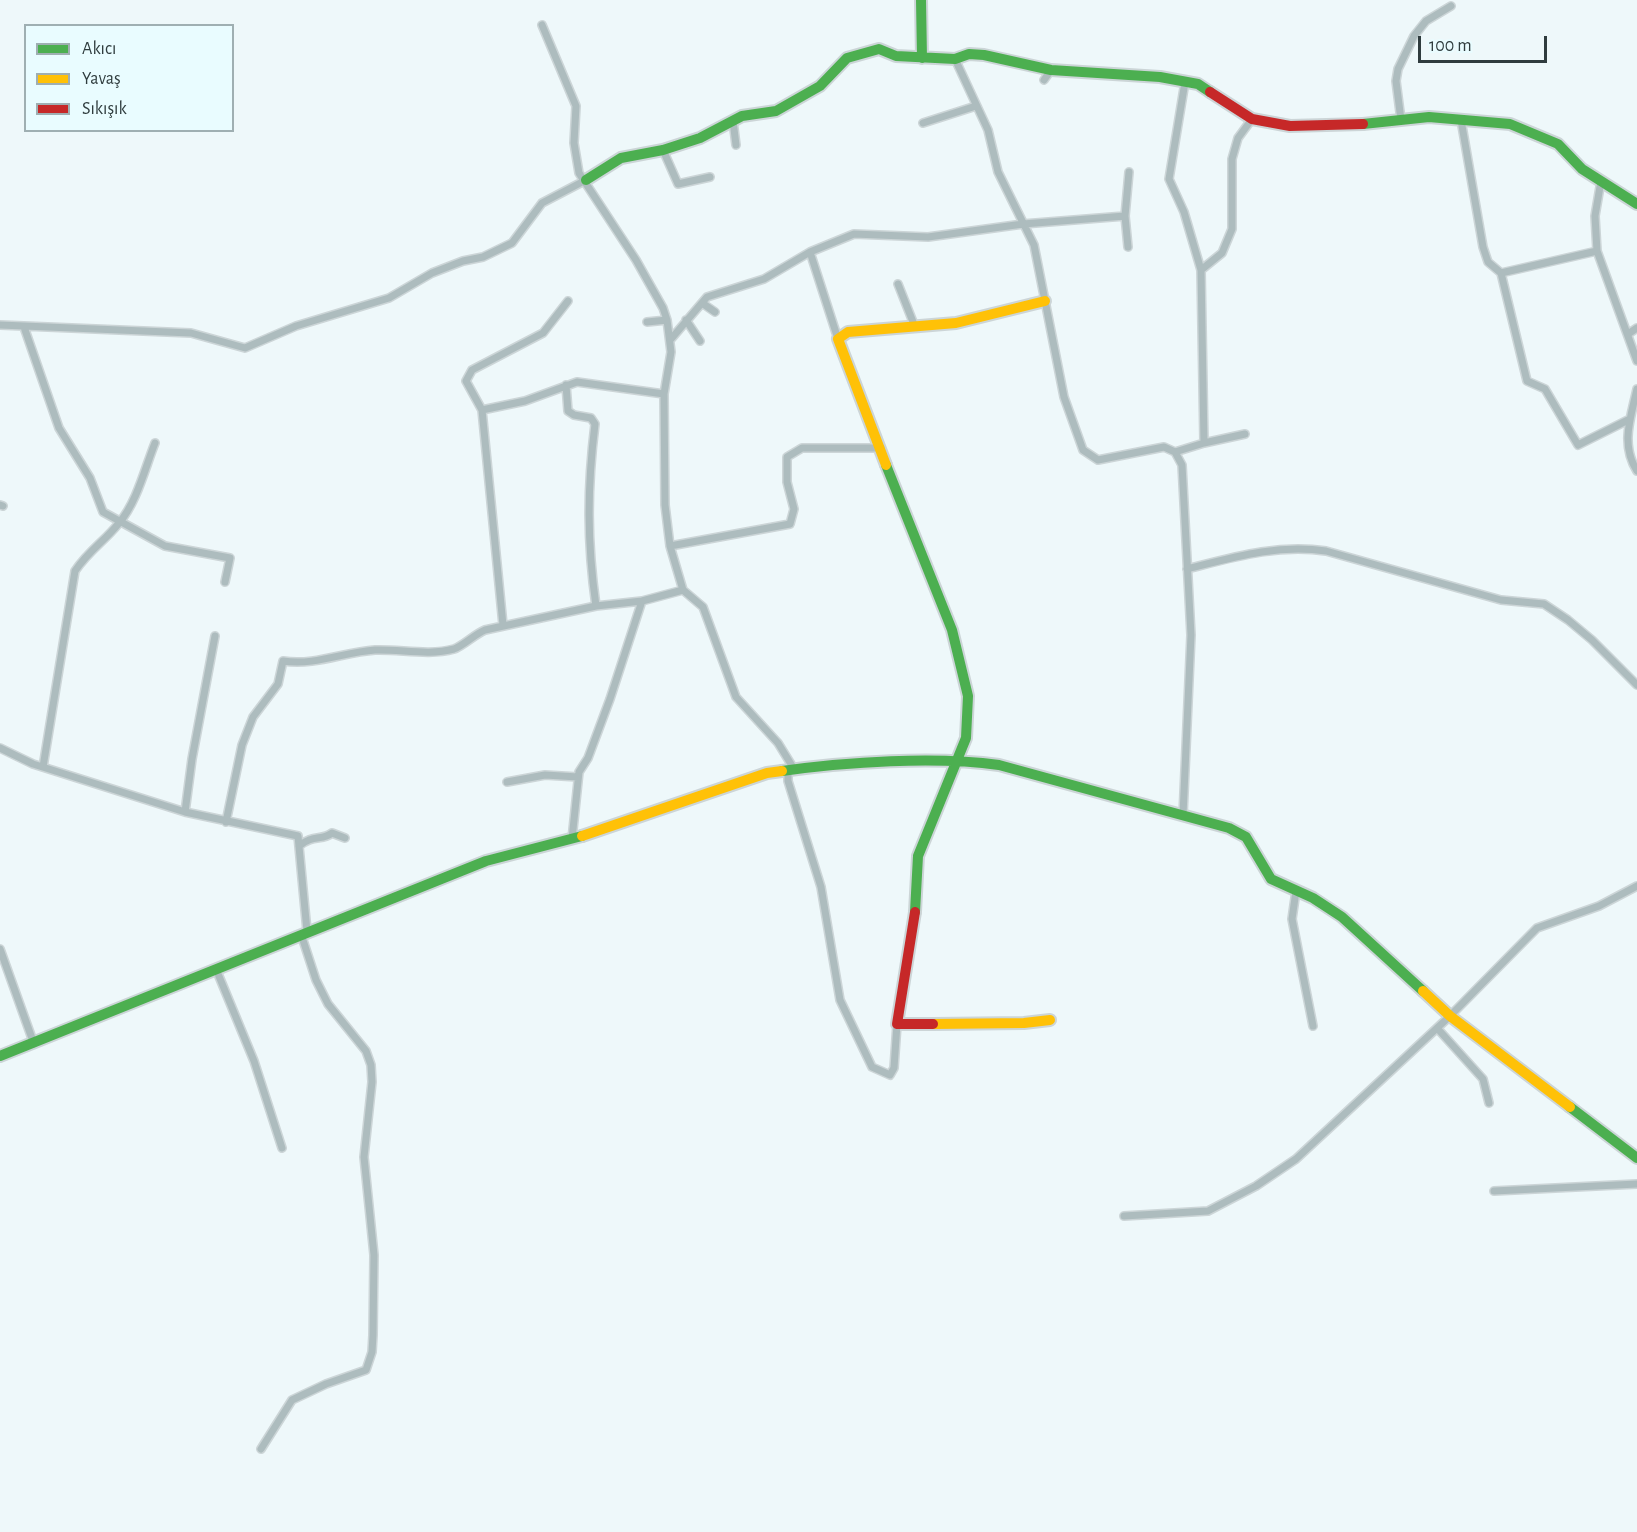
<!DOCTYPE html>
<meta charset="utf-8">
<style>
body{margin:0}
#map{position:relative;width:1637px;height:1532px;overflow:hidden;background:#eef8fa;font-family:"Alegreya Sans",sans-serif}
canvas{display:block}
.legend{position:absolute;left:24px;top:24px;width:210px;height:108px;box-sizing:border-box;background:#e9fcff;border:2px solid #9fafb2;margin:0;padding:8px 10px;list-style:none;font-size:18px;color:#2f3c3e}
.legend li{display:flex;align-items:center;gap:12px;height:30px}
.legend b{width:30px;border:2px solid #9fafb2}
.scale{position:absolute;left:1418px;top:36px;width:129px;height:27px;box-sizing:border-box;border:3px solid #2f3c3e;border-top:0;padding-left:8px;font-size:18px;line-height:21px;white-space:nowrap;color:#2f3c3e;-webkit-text-stroke:4px #e9fcff;paint-order:stroke}
</style>
<div id="map">
<canvas width="1637" height="1532"></canvas>
<ul class="legend">
<li><b style="height:8px;background:#4caf50"></b>Akıcı</li>
<li><b style="height:8px;background:#ffc107"></b>Yavaş</li>
<li><b style="height:8px;background:#c62828"></b>Sıkışık</li>
</ul>
<div class="scale">100 m</div>
</div>
<script>
const g = document.querySelector('canvas').getContext('2d');
g.lineJoin = 'round';
function trace(path, color, width, dash) { g.strokeStyle = color; g.lineWidth = width; g.lineCap = dash ? 'butt' : 'round'; g.setLineDash(dash || []); g.stroke(path); }
const street = new Path2D(`
 M542,25L576,106L574,143L579,173L636,260L663,308L667,320L671,352L664,394L665,505L670,546L683,590L703,607L736,697L778,743L794,769
 M955,59L988,130L998,172L1034,245L1064,397L1083,450L1098,460L1164,447L1175,452L1182,465L1191,635L1183,815
 M1044,80L1051,70
 M1401,120L1396,81L1398,69L1414,36L1426,21L1451,6
 M1461,120L1483,247L1488,262L1501,273L1527,381L1545,389L1578,445L1628,420
 M733,121L736,145
 M923,123L976,106
 M663,150L678,184L710,177
 M1601,181L1595,216L1597,251L1637,361
 M1128,247L1125,216L1129,172
 M810,252L838,339
 M1201,270L1222,253L1232,229V159L1238,138L1252,119
 M1501,273L1597,251
 M898,284L915,327
 M702,303L715,312
 M686,320L700,341
 M647,322L667,320
 M0,325L191,333L245,348L296,326L389,298L432,273L463,261L483,257L512,243L542,203L586,180
 M24,327L59,428L90,478L103,512L165,546L230,558L225,582
 M1628,334L1637,328
 M671,339L707,297L764,279L810,252L854,234L928,237L1023,224L1125,216
 M566,385L568,411L574,415L591,418L595,424C587,489 587,542 596,606
 M1637,389C1631,417 1620,444 1637,471
 M482,410L525,401L577,382L664,394
 M1204,443L1245,434
 M1175,452L1204,443L1201,270L1184,212L1169,179L1185,82
 M0,505L3,506
 M670,546L790,524L794,509L787,482V457L802,448H881
 M1187,569C1234,557 1277,544 1326,551L1501,600L1544,604L1568,620L1592,640L1637,685
 M503,625L482,410L466,381L472,370L543,333L568,301
 M0,748L33,764L185,812L298,836L307,931
 M43,767L75,571C90,549 104,542 119,523C137,502 145,468 155,443
 M788,770V781L821,887L840,1000L872,1067L890,1075L894,1068L897,1024
 M507,782L545,775L578,777
 M185,812L192,759L215,636
 M226,822L242,745L253,717L278,684L283,661C315,666 344,652 375,650C401,649 428,656 454,649C463,646 475,634 485,630L596,606L642,601L683,590
 M572,839L579,772L588,758L610,699L642,601
 M299,846C313,834 322,841 332,833L345,838
 M1296,891L1292,919L1313,1026
 M0,949L34,1044
 M216,969L254,1061L282,1148
 M1437,1028L1483,1079L1489,1103
 M1494,1191L1637,1184
 M1124,1216L1208,1211L1256,1186L1296,1159L1450,1016L1537,928L1599,906L1637,886
 M261,1449L292,1400L326,1384L366,1370L372,1352L373,1335L374,1255L364,1157L372,1082L371,1065L366,1051L328,1004L316,980L301,934`);
const fast = new Path2D(`
 M921,0L922,58
 M1363,124L1429,117L1510,124L1558,144L1582,169L1637,204
 M586,180L621,158L663,150L700,138L742,116L776,111L820,86L847,58L879,49L896,56L955,59L969,54L984,55L1051,70L1160,77L1198,84L1210,92
 M886,465L952,630L968,696L966,738L918,856L915,912
 M782,771C846,762 935,756 999,765L1229,828L1246,837L1271,879L1313,898L1342,917L1423,991
 M0,1056L486,861L582,836
 M1570,1107L1637,1158`);
const slow = new Path2D(`
 M886,465L838,339L848,332L956,323L1045,301
 M582,836L767,773L782,771
 M1423,991L1450,1016L1570,1107
 M933,1024L1024,1023L1050,1020`);
const jam = new Path2D(`
 M1210,92L1252,119L1290,126L1363,124
 M915,912L897,1024H933`);
trace(street, '#ccd5d7', 10);
trace(fast, '#ccd5d7', 14);
trace(slow, '#ccd5d7', 14);
trace(jam, '#ccd5d7', 14);
trace(street, '#adbcbe', 7);
trace(fast, '#4caf50', 10);
trace(slow, '#ffc107', 10);
trace(jam, '#c62828', 10);
</script>
